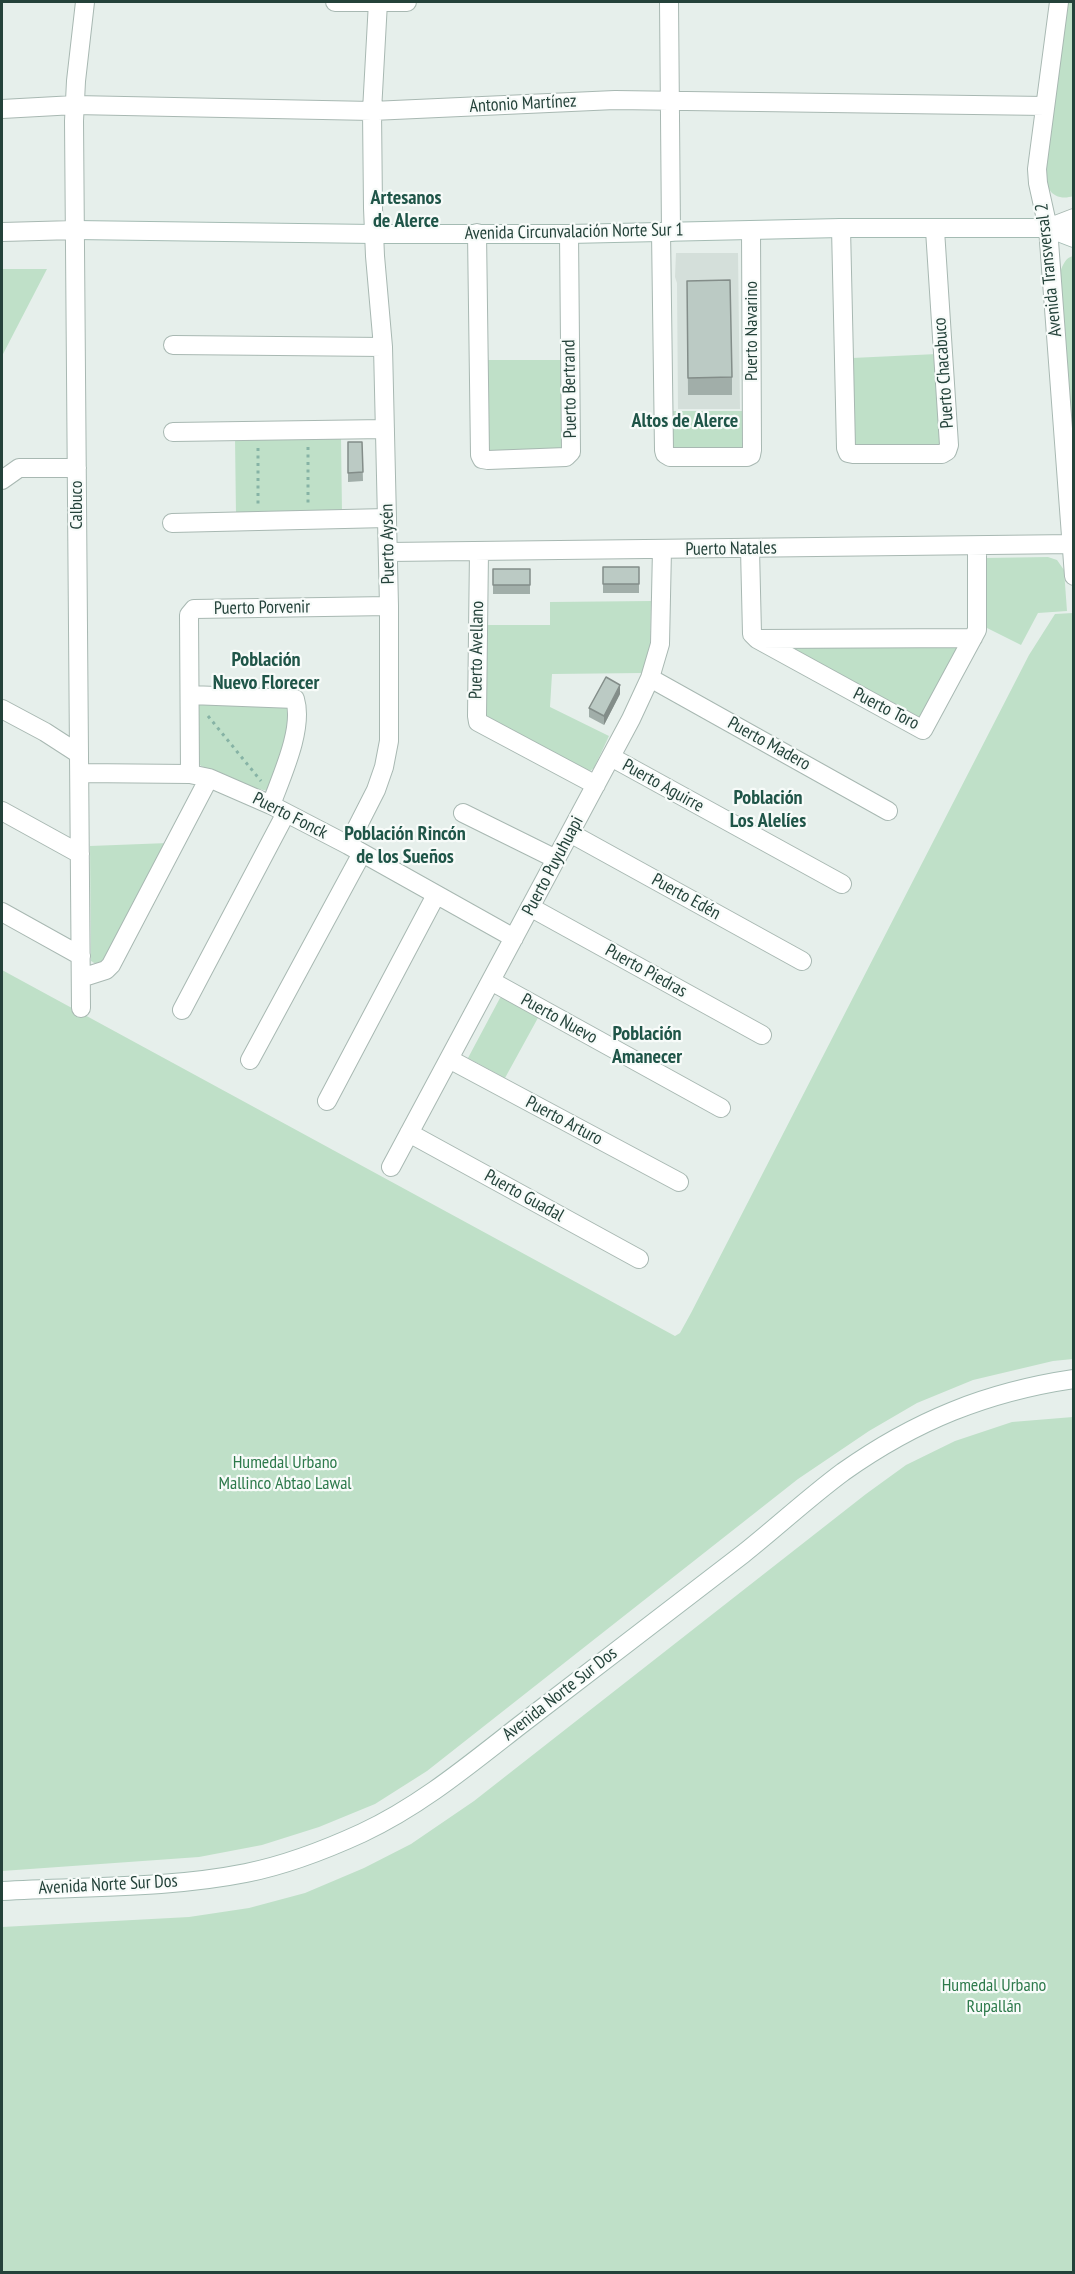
<!DOCTYPE html>
<meta charset="utf-8">
<style>
body{margin:0}
#map{position:relative;width:1075px;height:2274px;overflow:hidden;background:#e6efeb;font-family:"PT Sans Narrow",sans-serif}
canvas{display:block}
.frame{position:absolute;inset:0;border:3px solid #24423a;pointer-events:none}
</style>
<div id="map">
<canvas width="1075" height="2274"></canvas>
<div class="frame"></div>
</div>
<script>
const g = document.querySelector('canvas').getContext('2d');
g.lineJoin = 'round';
function paint(path, color) { g.fillStyle = color; g.fill(path, 'evenodd'); }
function trace(path, color, width, dash) { g.strokeStyle = color; g.lineWidth = width; g.lineCap = dash ? 'butt' : 'round'; g.setLineDash(dash || []); g.stroke(path); }
function drawText(font, color, halo, rows, align = 'center') {
  g.font = font + ' "PT Sans Narrow",sans-serif'; g.lineWidth = 4.5; g.setLineDash([]); g.textBaseline = 'middle'; g.strokeStyle = halo; g.fillStyle = color; for (const [text, x, y, turn = 0] of rows) {
    g.save(); g.translate(x, y); g.rotate((+turn || 0) * Math.PI / 180); g.textAlign = isNaN(turn) ? turn : align; if (halo) g.strokeText(text, 0, 0); g.fillText(text, 0, 0); g.restore();
  }
}
const built = new Path2D(`
 M676,253H738L740,409H678L677,283L675,277Z`);
const green = new Path2D(`
 M1067,2H1073V196C1065,199 1054,198 1049,189C1040,171 1063,31 1067,2Z
 M1073,256V454L1060,272C1063,265 1065,258 1073,256Z
 M2,269H47L2,356Z
 M937,354L941,446L853,447L852,358Z
 M486,360H563V451L488,453Z
 M668,411H747L744,450L671,449Z
 M341,437L342,513L236,515L235,438Z
 M1048,557L1057,560L1064,570L1067,611L1038,613L1021,645L985,627V558Z
 M651,601L650,652L643,673L552,674L550,707L609,736L594,768L590,771L586,770L484,718V625H550V602Z
 M1073,613V1359L1053,1361L973,1380L917,1403L869,1431L798,1479L427,1771L375,1804L319,1827L262,1845L199,1857L2,1871V970L675,1336L680,1333L691,1313L1029,655L1055,614Z
 M960,646L920,721L791,652V647Z
 M196,703H287L291,726L269,791L258,789L201,766L197,762Z
 M168,843L111,955L99,966L91,961L90,846Z
 M504,997L539,1016L505,1078L468,1058L500,998Z
 M1073,1417V2272H2V1927L189,1917L249,1908L305,1893L364,1868L411,1844L474,1801L866,1494L906,1465L955,1441L1012,1422Z`);
const path = new Path2D(`
 M308,447V503
 M258,448V504
 M208,716L261,781`);
const street = new Path2D(`
 M335,2H407
 M669,2L671,232
 M1059,2L1037,169L1038,183L1048,228L1074,576
 M2,109L75,105L372,111L615,100L1045,106
 M841,228L846,448L848,453L853,454H942L947,451L949,445L935,230
 M1048,228L1074,218
 M2,232L75,230
 M661,232L664,450L665,454L670,457H747L751,455L752,450L751,230
 M477,233L480,455L482,459L488,460L566,457L571,452L569,234
 M173,345L383,347
 M173,432L385,429
 M2,480L19,468H77
 M172,523L387,518
 M750,549L752,634L757,639L923,730L977,630V546
 M479,551L477,716L478,722L596,785
 M388,552L1074,544
 M758,639L973,638
 M650,678L888,811
 M190,695L295,699C304,729 281,777 271,805
 M2,709L45,732L79,754
 M611,757L842,884
 M80,773L190,774L209,778L271,805L348,845L514,938
 M190,774L189,615L194,609L389,606
 M2,811L80,854
 M463,813L556,859
 M570,833L802,961
 M348,845L376,790L384,767L389,741V606L383,347L375,256L373,208L372,111L378,2
 M530,907L762,1035
 M2,912L81,956
 M81,978L106,970L111,965L209,778
 M491,981L721,1108
 M81,1008L74,121L76,81L85,2
 M182,1010L286,813
 M449,1059L679,1182
 M250,1060L362,853
 M327,1101L436,895
 M409,1133L639,1259
 M391,1167L631,719L650,678L660,644L662,549`);
const secondary = new Path2D(`
 M75,230L374,234H569L841,228H1048L1074,238
 M2,1891C83,1886 166,1889 246,1873C286,1865 325,1850 362,1833C420,1806 469,1765 519,1726C594,1669 668,1611 743,1554C777,1527 808,1498 843,1472C915,1421 986,1392 1074,1379`);
const wall = new Path2D(`
 M687,281L732,377V395H688Z
 M348,442H362L363,481L348,482Z
 M603,567H639V593H603Z
 M493,569H530V594H493Z
 M620,694L604,725L589,717V708Z`);
const shadedWall = new Path2D(`
 M620,685V694L604,725V716Z`);
const building = new Path2D(`
 M730,280L732,377L688,378L687,281Z
 M348,442H362L363,472L348,473Z
 M603,567H639V584H603Z
 M493,569H530V585H493Z
 M606,677L620,685L604,716L589,708Z`);
const streetNames = [
 ["Antonio Martínez",523,104,-3],
 ["Avenida Circunvalación Norte Sur 1",574,232,-1],
 ["Avenida Transversal 2",1049,270,-96],
 ["Puerto Navarino",752,331,-90],
 ["Puerto Chacabuco",944,373,-94],
 ["Puerto Bertrand",570,389,-91],
 ["Calbuco",77,505,-90],
 ["Puerto Aysén",388,544,-91],
 ["Puerto Natales",731,549,-1],
 ["Puerto Porvenir",262,608,-1],
 ["Puerto Avellano",477,650,-89],
 ["Puerto Toro",886,709,27],
 ["Puerto Madero",769,744,29],
 ["Puerto Aguirre",663,786,29],
 ["Puerto Fonck",290,816,27],
 ["Puerto Puyuhuapi",553,866,-62],
 ["Puerto Edén",686,897,29],
 ["Puerto Piedras",646,971,29],
 ["Puerto Nuevo",559,1019,29],
 ["Puerto Arturo",564,1121,28],
 ["Puerto Guadal",524,1196,29],
 ["Avenida Norte Sur Dos",560,1694,-38],
 ["Avenida Norte Sur Dos",108,1885,-3]
];
const parkNames = [
 ["Humedal Urbano",285,1463],
 ["Mallinco Abtao Lawal",285,1484],
 ["Humedal Urbano",994,1986],
 ["Rupallán",994,2007]
];
const neighbourhoodNames = [
 ["Artesanos",406,198],
 ["de Alerce",406,221],
 ["Altos de Alerce",685,421],
 ["Población",266,660],
 ["Nuevo Florecer",266,683],
 ["Población",768,798],
 ["Los Alelíes",768,821],
 ["Población Rincón",405,834],
 ["de los Sueños",405,857],
 ["Población",647,1034],
 ["Amanecer",647,1057]
];
paint(built, '#d4dfda');
paint(green, '#bfe0c8');
trace(street, '#a8b8b2', 20);
trace(secondary, '#a4bbb3', 20);
trace(path, '#86b3a5', 3, [3, 4.5]);
trace(street, '#fff', 18);
trace(secondary, '#fff', 18);
paint(wall, '#a1aea9');
paint(shadedWall, '#838d89');
paint(building, '#bbcac4');
trace(building, '#838d89', 1.5);
drawText('18px', '#24423a', '#f7fbf9', streetNames);
drawText('18px', '#2d7a4b', '#f7fbf9', parkNames);
drawText('bold 20px', '#1f5548', '#f7fbf9', neighbourhoodNames);
</script>
